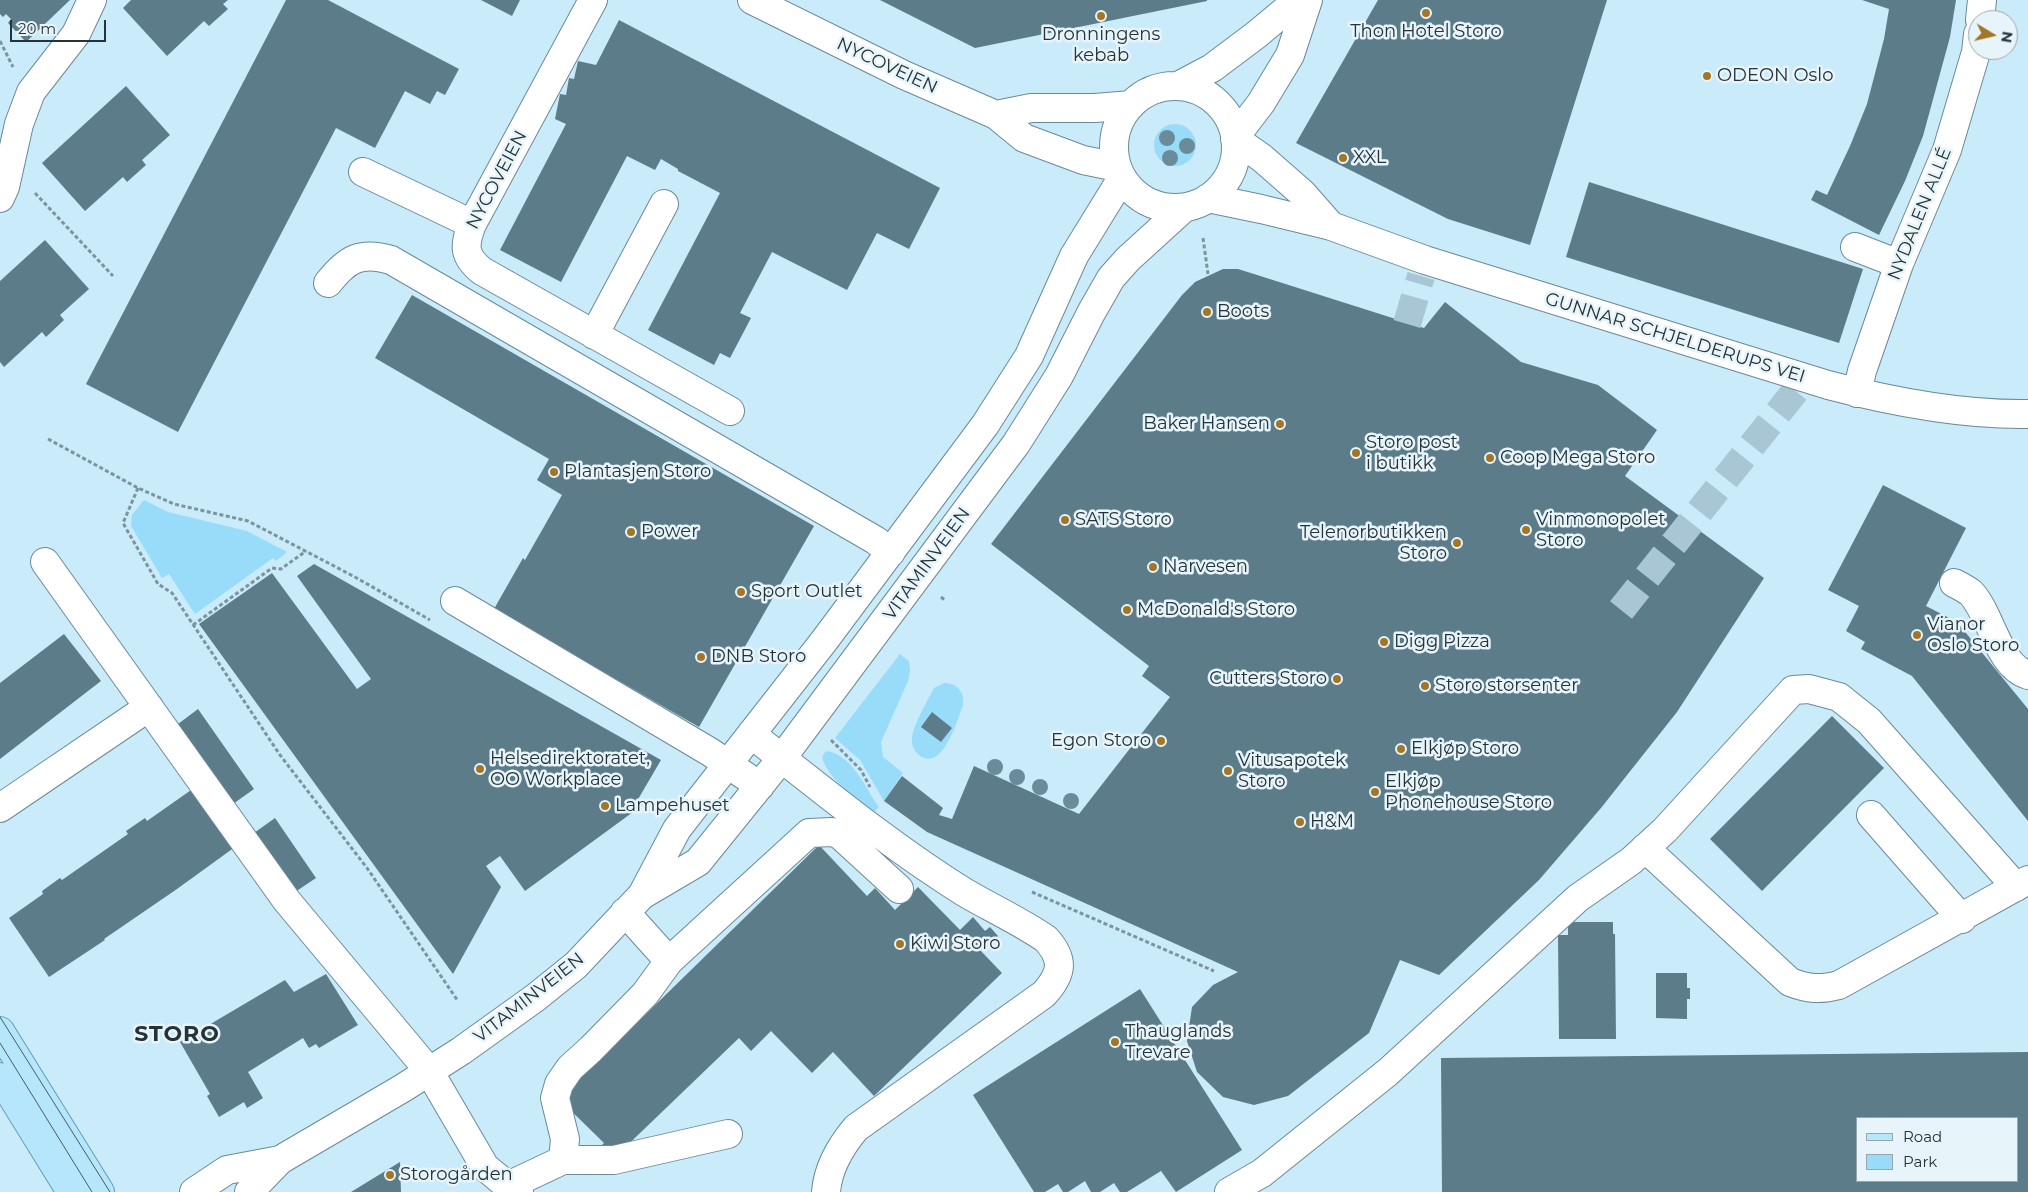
<!DOCTYPE html>
<meta charset="utf-8">
<style>
body{margin:0}
#map{position:relative;width:2028px;height:1192px;overflow:hidden;background:#c9ebfa;font-family:Montserrat,sans-serif}
canvas{display:block}
.legend{position:absolute;left:1856px;top:1117px;width:162px;height:65px;box-sizing:border-box;background:#e7f5fb;border:1px solid #99a7ad;margin:0;padding:6px 9px;list-style:none;font-size:15px;color:#253238}
.legend li{display:flex;align-items:center;gap:10px;height:25px}
.legend b{width:25px;border:1px solid #99a7ad}
.north{position:absolute;left:1968px;top:10px;width:50px;height:50px;box-sizing:border-box;background:#e7f5fb;border:1px solid #99a7ad;border-radius:50%;rotate:99deg;font-size:14px;font-weight:700;line-height:20px;text-align:center;color:#253238}
.north::after{content:'';display:block;margin:auto;width:18px;height:22px;background:#a27527;clip-path:polygon(50% 0,100% 100%,50% 72%,0 100%)}
.scale{position:absolute;left:10px;top:20px;width:96px;height:22px;box-sizing:border-box;border:2px solid #253238;border-top:0;padding-left:6px;font-size:15px;line-height:18px;white-space:nowrap;color:#253238;-webkit-text-stroke:4px #e7f5fb;paint-order:stroke}
</style>
<div id="map">
<canvas width="2028" height="1192"></canvas>
<ul class="legend">
<li><b style="height:6px;background:#b5e6fb"></b>Road</li>
<li><b style="height:14px;background:#99dcfa"></b>Park</li>
</ul>
<div class="north">N</div>
<div class="scale">20 m</div>
</div>
<script>
const g = document.querySelector('canvas').getContext('2d');
g.lineJoin = 'round';
function paint(path, color) { g.fillStyle = color; g.fill(path, 'evenodd'); }
function trace(path, color, width, dash) { g.strokeStyle = color; g.lineWidth = width; g.lineCap = dash ? 'butt' : 'round'; g.setLineDash(dash || []); g.stroke(path); }
function drawText(font, color, halo, rows, align = 'center') {
  g.font = font + ' Montserrat,sans-serif'; g.lineWidth = 5; g.setLineDash([]); g.textBaseline = 'middle'; g.strokeStyle = halo; g.fillStyle = color; for (const [text, x, y, turn = 0] of rows) {
    g.save(); g.translate(x, y); g.rotate((+turn || 0) * Math.PI / 180); g.textAlign = isNaN(turn) ? turn : align; if (halo) g.strokeText(text, 0, 0); g.fillText(text, 0, 0); g.restore();
  }
}
const green = new Path2D(`
 M1154 145a21 21 0 1 1 42 0a21 21 0 1 1-42 0Z
 M144,500L168,512L247,531L287,552L276,561L273,558L195,614L169,574L162,578L131,526L132,515Z
 M900,654L909,661L910,671L908,681L881,742L883,757L903,773L884,801L860,760L835,738Z
 M944,683C957,683 965,692 963,705C957,720 943,773 919,755C914,751 911,744 912,738C914,723 927,702 934,688Z
 M828,751C855,758 864,787 879,807L874,812C855,798 831,782 822,758L824,753Z`);
const building = new Path2D(`
 M0,0H70L26,42L8,23L11,19L6,14L3,17L0,14Z
 M131,0H228L223,4L228,9L209,26L204,21L167,56L123,8Z
 M286,0H328L459,69L445,95L437,91L430,104L405,91L375,148L336,128L178,432L86,384Z
 M481,0H520L512,16Z
 M880,0H1207V1L975,48Z
 M1378,0H1607L1530,245L1448,219L1296,143Z
 M1862,0H1956L1950,37L1923,136L1905,181L1879,235L1811,200L1816,190L1827,195L1850,146L1867,104L1884,39L1889,9Z
 M619,20L940,188L909,249L877,233L847,290L772,252L740,313L751,318L730,358L720,353L714,365L648,330L720,193L678,171V169L661,159L655,170L627,156L561,282L500,250L566,124L555,119L560,94L566,95L569,78L574,79L578,61L596,65Z
 M126,86L170,135L142,160L146,165L127,182L123,177L85,211L42,163Z
 M1589,182L1863,269L1839,343L1566,257Z
 M45,240L89,289L60,315L64,320L46,337L42,332L4,367L0,362V281Z
 M1223,269H1238L1254,274L1424,328L1445,302L1521,362L1598,385L1657,430L1625,476L1764,578L1677,712L1601,808L1539,880L1439,975L1400,960L1369,1033L1288,1096L1254,1105L1223,1097L1197,1072L1187,1041L1192,1007L1213,985L1238,972L927,832L884,801L902,776L943,808L939,815L952,819L974,766L1079,814L1170,697L1142,676L1149,666L991,544L1182,295L1195,282Z
 M412,295L814,526L699,727L494,609L523,558L525,560L562,495L537,480L549,459L375,358Z
 M1883,485L1966,528L1926,606L1957,622L2028,709V821L1912,676L1861,649L1865,642L1846,631L1859,606L1828,590Z
 M314,564L661,760L637,801L644,804L525,891L500,856L486,866L501,887L453,974L199,624L272,573L357,689L371,679L297,576Z
 M64,634L101,681L0,759V683Z
 M198,709L254,789L233,804L178,724Z
 M932,712L952,728L941,742L921,727Z
 M1832,716L1884,768L1762,891L1710,839Z
 M194,788L235,847L177,889L104,939L105,940L49,977L9,918L43,894L42,891L60,878L62,880L128,834L126,831L145,818L147,821Z
 M275,818L316,878L295,892L254,833Z
 M819,845L867,896L875,888L895,910L918,887L960,930L973,917L985,931L990,927L998,936L985,949L984,947L980,950L1002,973L874,1096L833,1052L812,1073L771,1031L751,1051L739,1038L614,1158L602,1145L604,1143L559,1099Z
 M1570,922H1613V934H1615L1616,1039H1559L1558,935H1568V924Z
 M1656,973H1687V988H1690V999H1687V1019L1656,1018Z
 M326,974L358,1025L319,1048L316,1044L309,1048L303,1038L248,1072L263,1098L247,1108L244,1102L219,1117L207,1096L210,1094L180,1042L285,980L294,992Z
 M1140,989L1242,1150L1176,1192L1161,1171L1127,1192H1120L1114,1183L1100,1192H1091L1085,1181L1068,1192H1063L1058,1184L1045,1192H1034L973,1095Z
 M2028,1052V1192H1442L1441,1058ZM1857,1118H2017V1181H1857Z
 M400,1162L401,1192H351Z`);
const minorTunnel = new Path2D(`
 M1407,324L1421,276
 M1621,610L1805,379`);
const path = new Path2D(`
 M0,41L13,67
 M35,193L113,276
 M1203,238L1208,274
 M48,439L138,488L174,504L248,521L355,577L430,620
 M138,488L123,523L158,584L172,593L280,755L367,868L458,1001
 M941,597L946,601
 M193,625L272,568L281,569L306,551
 M831,740L861,770L870,787
 M1032,892L1214,971`);
const minor = new Path2D(`
 M593,0L472,224C464,245 463,256 482,271L730,411
 M752,0L904,75L996,115L1024,138L1083,160L1117,167
 M1980,20L1982,0
 M1178,86L1212,68L1256,35L1298,0
 M1114 147a61 61 0 1 1 122 0a61 61 0 1 1-122 0Z
 M996,115L1031,108H1095L1131,105
 M1235,137L1261,103L1290,55L1308,0
 M1235,139L1262,158L1302,193L1331,226
 M363,172L472,224
 M0,198L5,187L19,124L31,92L76,34L92,0
 M1208,198L1261,209L1331,226L1425,260L1828,385C1893,402 1961,415 2028,414
 M1855,247L1899,264
 M328,283C347,259 360,251 391,260L875,540L891,552
 M594,335L664,204
 M1857,393L1862,371L1899,264L1947,150L1976,52L1978,34
 M45,562L287,901L429,1071L485,1167L508,1186L519,1192
 M1954,583C1960,586 1966,589 1971,593C1991,614 1998,666 2028,675
 M455,601L710,752L760,786
 M751,734C819,787 890,846 964,892C991,908 1020,921 1046,939C1065,960 1062,974 1044,994L856,1128C840,1147 828,1167 826,1192
 M0,808L149,707
 M1871,815L1962,919
 M1645,848L1790,982C1808,989 1820,990 1839,985L2028,880
 M642,895L677,829L824,641L985,425L1029,356L1074,256L1122,178
 M669,961L809,833L832,832L840,835L899,889
 M563,1160L565,1139L555,1098L559,1084L570,1068L591,1049L645,994L669,961L625,912
 M508,1186L563,1160H614L728,1134
 M194,1192L227,1170L280,1160
 M249,1192L280,1160L403,1088L461,1051L535,998L576,965L642,895L698,862L782,758L1016,444L1059,376L1091,313L1111,278L1128,259L1184,208
 M1229,1192L1262,1173L1388,1072L1578,898L1631,861L1665,830L1793,690L1809,689L1839,697L1869,721L2016,887`);
const major = new Path2D(`
 M0,1031L100,1192
 M0,1077L71,1192`);
const tram = new Path2D(`
 M0,1017L110,1192
 M0,1043L92,1192`);
const trees = [
 [1167,138],
 [1187,146],
 [1170,158],
 [995,767],
 [1017,777],
 [1040,787],
 [1071,801]
];
const markers = [
 [1426,13,5,"#a27527"],
 [1101,16,5,"#a27527"],
 [1707,76,5,"#a27527"],
 [1343,158,5,"#a27527"],
 [1207,312,5,"#a27527"],
 [1280,424,5,"#a27527"],
 [1356,453,5,"#a27527"],
 [1490,458,5,"#a27527"],
 [554,472,5,"#a27527"],
 [1065,520,5,"#a27527"],
 [1526,530,5,"#a27527"],
 [631,532,5,"#a27527"],
 [1457,543,5,"#a27527"],
 [1153,567,5,"#a27527"],
 [741,592,5,"#a27527"],
 [1127,610,5,"#a27527"],
 [1917,635,5,"#a27527"],
 [1384,642,5,"#a27527"],
 [701,657,5,"#a27527"],
 [1337,679,5,"#a27527"],
 [1425,686,5,"#a27527"],
 [1161,741,5,"#a27527"],
 [1401,749,5,"#a27527"],
 [480,769,5,"#a27527"],
 [1228,771,5,"#a27527"],
 [1375,792,5,"#a27527"],
 [605,806,5,"#a27527"],
 [1300,822,5,"#a27527"],
 [900,944,5,"#a27527"],
 [1115,1042,5,"#a27527"],
 [390,1175,5,"#a27527"]
];
const poiNames = [
 ["Thon Hotel Storo",1426,32,"center"],
 ["Dronningens",1101,35,"center"],
 ["kebab",1101,56,"center"],
 ["ODEON Oslo",1717,76],
 ["XXL",1353,158],
 ["Boots",1217,312],
 ["Baker Hansen",1270,424,"right"],
 ["Storo post",1366,443],
 ["i butikk",1366,464],
 ["Coop Mega Storo",1500,458],
 ["Plantasjen Storo",564,472],
 ["SATS Storo",1075,520],
 ["Vinmonopolet",1536,520],
 ["Storo",1536,541],
 ["Power",641,532],
 ["Telenorbutikken",1447,533,"right"],
 ["Storo",1447,554,"right"],
 ["Narvesen",1163,567],
 ["Sport Outlet",751,592],
 ["McDonald's Storo",1137,610],
 ["Vianor",1927,625],
 ["Oslo Storo",1927,646],
 ["Digg Pizza",1394,642],
 ["DNB Storo",711,657],
 ["Cutters Storo",1327,679,"right"],
 ["Storo storsenter",1435,686],
 ["Egon Storo",1151,741,"right"],
 ["Elkjøp Storo",1411,749],
 ["Helsedirektoratet,",490,759],
 ["OO Workplace",490,780],
 ["Vitusapotek",1238,761],
 ["Storo",1238,782],
 ["Elkjøp",1385,782],
 ["Phonehouse Storo",1385,803],
 ["Lampehuset",615,806],
 ["H&M",1310,822],
 ["Kiwi Storo",910,944],
 ["Thauglands",1125,1032],
 ["Trevare",1125,1053],
 ["Storogården",400,1175]
];
const streetNames = [
 ["NYCOVEIEN",887,66,25],
 ["NYCOVEIEN",497,180,-62],
 ["NYDALEN ALLÉ",1920,214,-68],
 ["GUNNAR SCHJELDERUPS VEI",1675,338,17],
 ["VITAMINVEIEN",927,564,-54],
 ["VITAMINVEIEN",529,998,-38]
];
const districtNames = [
 ["STORO",177,1035]
];
paint(green, '#99dcfa');
paint(building, '#5d7c89');
trace(minorTunnel, '#a8c6d3', 28, [28, 14]);
trace(minor, '#6b8a98', 30);
trace(major, '#629cb5', 30);
trace(path, '#7c949e', 3, [4, 2.5]);
trace(minor, '#fff', 28);
trace(major, '#b5e6fb', 28);
trace(tram, '#4a5b63', 1);
g.fillStyle = '#6a8c9a';
for (const [x, y] of trees) { g.beginPath(); g.arc(x, y, 8, 0, 2 * Math.PI); g.fill(); }
for (const [x, y, r, color] of markers) { const dot = new Path2D(); dot.arc(x, y, r, 0, 2 * Math.PI); g.fillStyle = color; g.fill(dot); trace(dot, '#e7f5fb', 2); }
drawText('18px', '#253238', '#e7f5fb', poiNames, 'left');
drawText('18px', '#253238', '#e7f5fb', streetNames);
g.letterSpacing = '1px';
drawText('bold 22px', '#253238', '#e7f5fb', districtNames);
g.letterSpacing = '0px';
</script>
